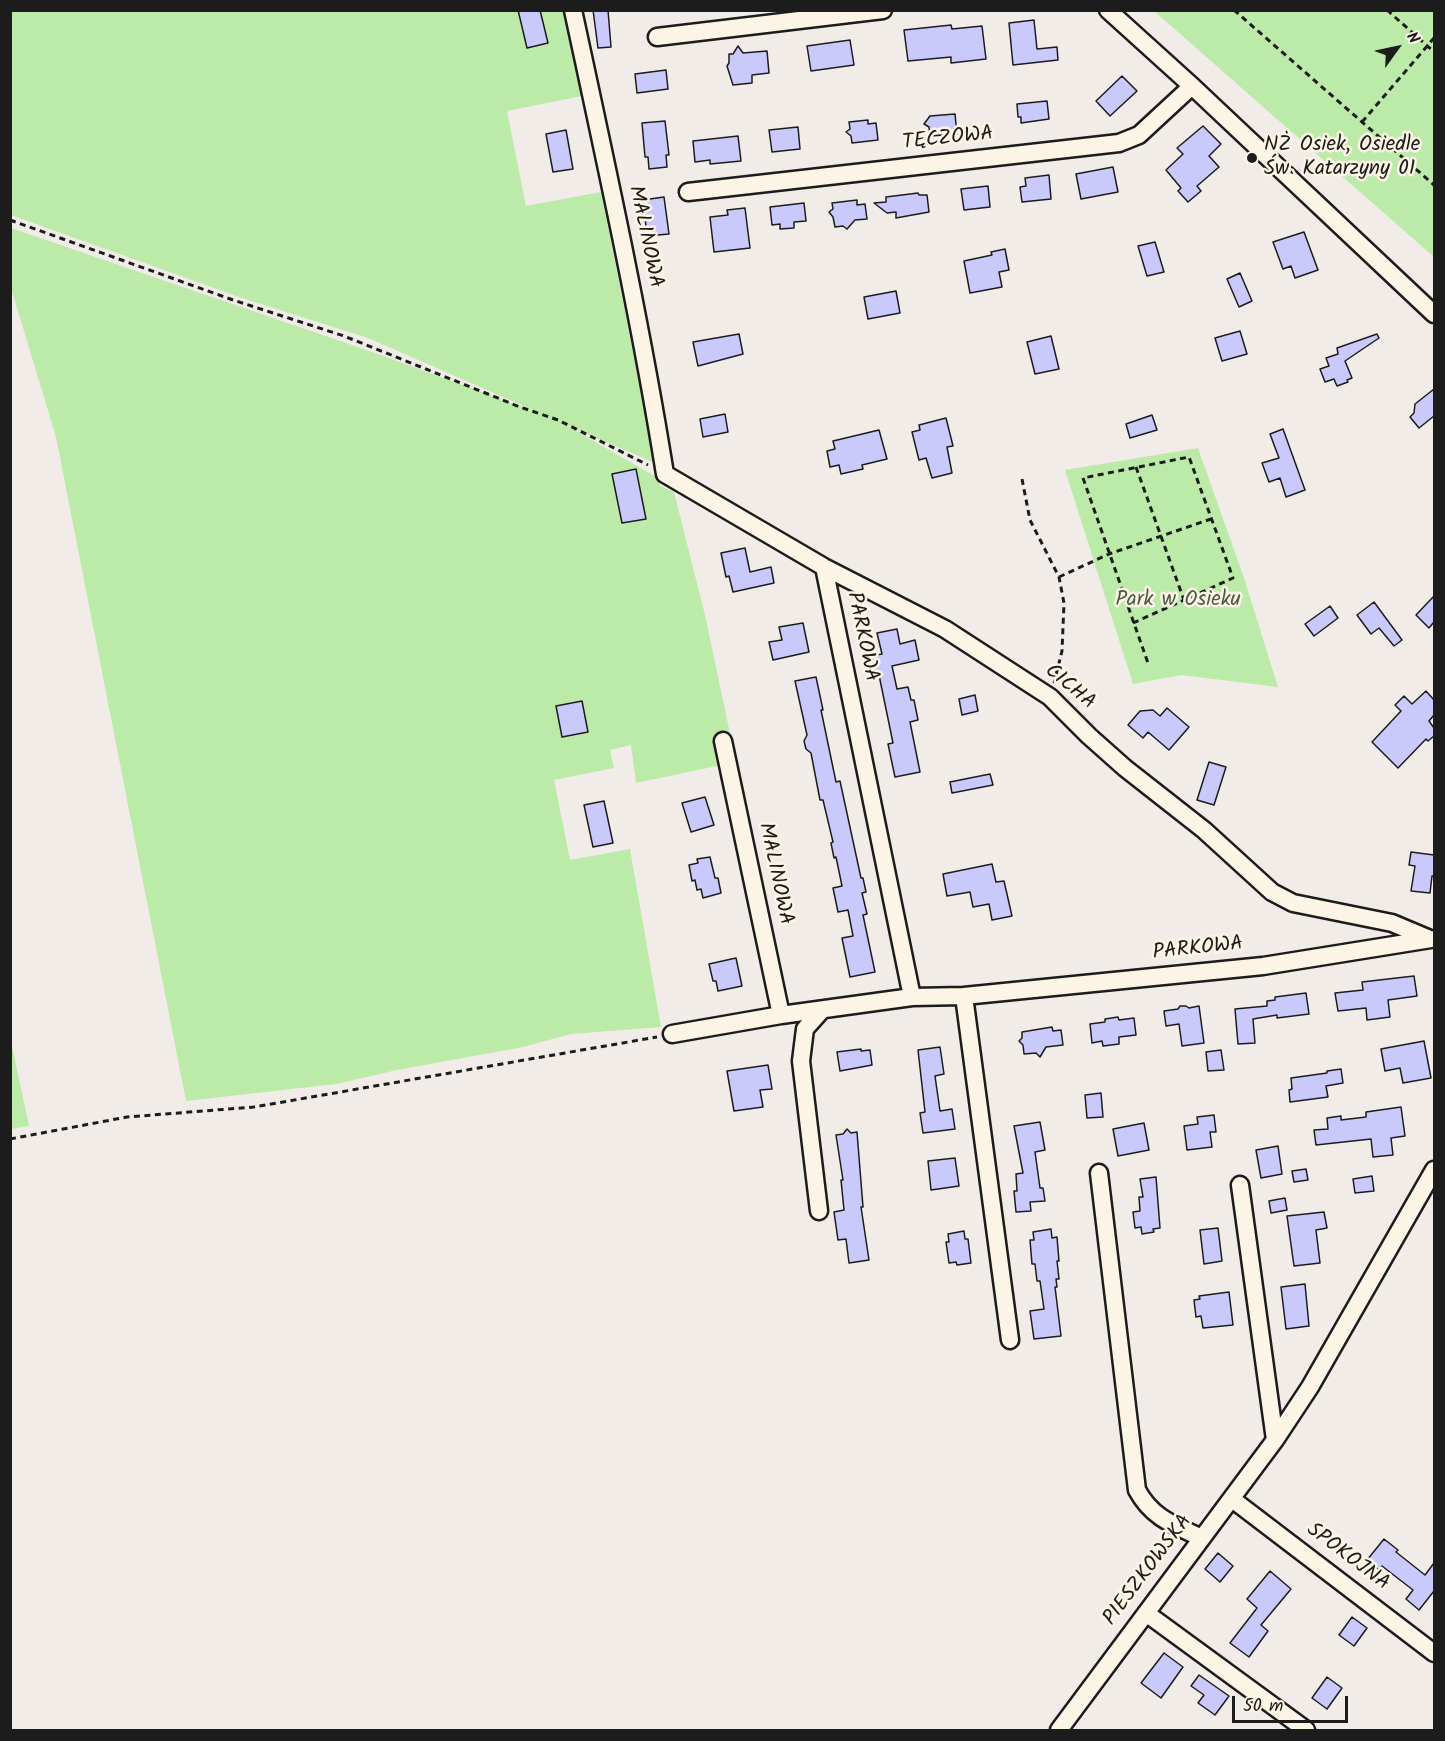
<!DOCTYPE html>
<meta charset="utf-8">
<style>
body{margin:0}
#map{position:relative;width:1445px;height:1741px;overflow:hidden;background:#f2ece9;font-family:Kalam,sans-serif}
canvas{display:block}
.frame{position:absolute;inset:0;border:12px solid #1c1c1c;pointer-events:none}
.north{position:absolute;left:1367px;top:18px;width:60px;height:60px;-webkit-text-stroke:4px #fcf5e5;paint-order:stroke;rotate:57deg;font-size:16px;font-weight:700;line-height:24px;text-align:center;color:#1c1c1c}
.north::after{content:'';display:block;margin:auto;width:21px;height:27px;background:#1c1c1c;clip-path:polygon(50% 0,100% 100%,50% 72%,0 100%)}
.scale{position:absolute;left:1232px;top:1696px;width:116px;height:27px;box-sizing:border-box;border:3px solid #1c1c1c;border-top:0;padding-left:8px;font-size:18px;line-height:21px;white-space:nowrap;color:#1c1c1c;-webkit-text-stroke:4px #fcf5e5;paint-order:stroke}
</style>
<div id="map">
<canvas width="1445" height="1741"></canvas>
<div class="frame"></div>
<div class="north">N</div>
<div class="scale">50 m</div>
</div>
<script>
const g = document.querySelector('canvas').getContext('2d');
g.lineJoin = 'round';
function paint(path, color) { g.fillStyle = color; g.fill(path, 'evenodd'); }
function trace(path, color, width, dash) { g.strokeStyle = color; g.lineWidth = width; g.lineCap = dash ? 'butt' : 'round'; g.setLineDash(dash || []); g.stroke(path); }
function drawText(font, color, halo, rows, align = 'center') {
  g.font = font + ' Kalam,sans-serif'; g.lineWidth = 5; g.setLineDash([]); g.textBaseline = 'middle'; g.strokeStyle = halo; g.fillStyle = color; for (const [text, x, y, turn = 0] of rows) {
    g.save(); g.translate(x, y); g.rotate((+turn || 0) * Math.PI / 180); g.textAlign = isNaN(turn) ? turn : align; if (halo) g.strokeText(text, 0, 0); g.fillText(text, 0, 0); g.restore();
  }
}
const green = new Path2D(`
 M10,11H564L582,96L507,111L526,206L601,192L655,463L564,424L658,478L660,486L674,492L705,615L736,762L636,783L631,745L610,750L614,768L554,780L570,860L630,849L661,1027L571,1034L523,1047L397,1070L336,1084L186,1101L56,437L11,288V228L378,354L542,414L368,338L239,297L11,215Z
 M1154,11H1434V257Z
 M1198,448L1244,578L1278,687L1181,675L1133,684L1065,470Z
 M11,1041L29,1126L11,1129H10Z`);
const building = new Path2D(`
 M518,10H540L548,43L527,48Z
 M593,10H608L611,47L598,48Z
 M1034,20L1037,49L1057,47L1058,60L1013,65L1009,23Z
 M951,25L952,29L982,26L986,59L951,63V57L908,61L904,30Z
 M850,40L854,65L811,71L807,46Z
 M738,46L743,53L767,51L769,73L752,75V83L733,85L727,66L729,63V54H733Z
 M666,70L668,89L637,93L635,74Z
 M1122,76L1137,91L1110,116L1096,101Z
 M1047,101L1049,119L1021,123V117H1018L1017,104Z
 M955,114L957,134L930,136L929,127L924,124L930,116Z
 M868,120V124L876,123L878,140L852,143L851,136L846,132L850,129L849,122Z
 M665,121L669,155H666L667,167L649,169L648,157H645L642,123Z
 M1203,126L1221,144L1209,156L1219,167L1197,186L1201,191L1188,202L1178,191L1181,188L1166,170L1183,154L1177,148Z
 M798,127L800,149L772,152L769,130Z
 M566,130L573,169L553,172L546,134Z
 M738,136L741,161L710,164V160L695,162L693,141Z
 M1113,167L1118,192L1081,199L1076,174Z
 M1049,175L1051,199L1022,202L1020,187L1026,186L1025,178Z
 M988,186L990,207L964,210L961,189Z
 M918,193L919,195H927L929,212L896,218V212L887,213L874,203L886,202V197Z
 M664,197L669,234L647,236L643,200Z
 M857,200V205L865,204L867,219L855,220L847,229L843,226L835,227L833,217L829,212L833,209L832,203Z
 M804,203L806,221L794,222V228L780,229V224L772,225L770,207Z
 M745,208L750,248L714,252L710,217L728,215L727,210Z
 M1304,232L1318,270L1295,278L1291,266L1283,269L1273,242Z
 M1155,242L1164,272L1147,276L1138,246Z
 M1005,249L1009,270L999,272L1002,287L970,293L964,261L992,255L991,252Z
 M1240,273L1252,301L1239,307L1227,279Z
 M896,291L900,313L868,319L864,297Z
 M1240,331L1247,354L1222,361L1215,338Z
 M739,334L743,354L698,366L693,342Z
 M1377,334L1379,338L1345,361L1352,378L1347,380L1348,382L1337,386L1334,379L1325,382L1320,369L1329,366L1326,358L1338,354L1337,348Z
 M1051,336L1059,369L1035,374L1027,342Z
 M1434,389V416L1419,428L1410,417L1414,413L1415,404Z
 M725,414L728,432L703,437L700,419Z
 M1152,415L1157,430L1130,438L1126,424Z
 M946,418L953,446L947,447L952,473L932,478L926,458L919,460L912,432L920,430L919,425Z
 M1283,429L1305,490L1286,497L1280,478L1269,482L1262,463L1279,458L1270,434Z
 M879,430L887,459L862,465L863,469L841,474L839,465L830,467L827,451L835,449L833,441Z
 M636,469L646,519L622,523L612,474Z
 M745,548L750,572L771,567L774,583L733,592L729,576L726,577L721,553Z
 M1434,596V622L1429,628L1416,615Z
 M1374,602L1402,640L1394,646L1379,628L1371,634L1357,615Z
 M1330,606L1338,618L1314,636L1305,624Z
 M803,623L809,652L773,660L769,642L782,640L779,627Z
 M897,629L900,644L915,640L919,660L892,666L897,689L908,687L911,700H914L918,720L910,722L920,772L895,777L888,744L893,743L879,675L874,676L870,656L882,654L877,633Z
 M816,677L823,710H821L836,782L840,781L861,878H863L866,892L862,893L867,914L863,915L875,972L850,977L842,938L853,936L848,910L838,912L833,888L842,886L836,857L834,858L831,843L833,842L823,800H820L811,753L806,749L804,741L807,735L795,681Z
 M1426,691L1434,700V715L1429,721L1434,728V736L1428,741L1426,739L1398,768L1372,742L1401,711L1395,705L1404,696L1412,704Z
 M975,695L978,711L962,715L959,699Z
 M582,701L588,732L562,737L556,706Z
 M1167,708L1189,727L1169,750L1148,732L1143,738L1128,725L1140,711L1153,710L1160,716Z
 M1209,762L1226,767L1214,805L1197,800Z
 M990,774L993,785L952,793L950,782Z
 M705,797L714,825L691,832L682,803Z
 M604,801L613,843L593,847L584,805Z
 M1411,852L1434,855V876H1432L1430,893L1411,891L1415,866L1409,865Z
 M710,857L715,878H718L721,893L703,898L701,889L697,890L695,880L692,881L689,865L698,863L697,859Z
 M992,864L996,882L1004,881L1012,916L992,920L989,904L973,907L970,892L947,896L943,874Z
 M736,958L742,986L718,991L716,981H713L709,964Z
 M1414,976L1417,996L1388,1000L1390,1017L1367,1020L1366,1008L1338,1011L1335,993L1363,990L1362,982Z
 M1306,993L1309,1014L1277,1018V1015L1253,1019L1255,1043L1238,1044L1235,1009L1267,1006V1001L1275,1000V997Z
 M1180,1006H1186L1189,1008L1199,1006L1204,1043L1182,1046L1179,1024L1166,1026L1164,1011L1178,1009Z
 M1118,1017L1119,1020L1134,1018L1136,1035L1119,1037V1044L1103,1046L1102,1041L1092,1043L1090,1024L1105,1022V1019Z
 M1052,1027L1053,1031L1061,1030L1063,1045L1046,1047L1040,1057L1036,1053L1024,1054L1023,1045L1019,1041L1022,1038V1032Z
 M1424,1041L1431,1078L1403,1083L1400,1068L1385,1071L1381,1049Z
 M940,1047L944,1074L935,1076L940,1111L952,1109L955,1129L923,1133L920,1113L925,1112L918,1050Z
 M861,1049V1051L870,1050L872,1065L840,1071L837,1052Z
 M1221,1050L1224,1070L1208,1071L1206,1052Z
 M768,1065L772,1089L760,1090L763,1107L734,1111L727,1071Z
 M1341,1069L1343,1083L1326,1086L1328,1097L1290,1102L1289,1090L1292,1089L1291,1078L1327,1073V1071Z
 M1101,1093L1103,1117L1087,1118L1085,1095Z
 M1401,1107L1405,1136L1391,1138L1393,1155L1373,1157L1371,1139L1316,1145L1314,1130L1328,1129L1327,1118L1341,1116V1120L1366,1117V1112Z
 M1214,1115L1216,1132H1210L1212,1147L1187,1150L1184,1126L1198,1124L1197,1117Z
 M1040,1122L1045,1150L1035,1152L1040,1188H1043L1045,1201L1030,1202L1031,1211L1016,1212L1014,1191H1017L1016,1174L1023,1173L1014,1126Z
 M1144,1123L1149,1150L1118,1156L1113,1129Z
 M847,1129L851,1133L857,1132L863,1207H861L869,1260L849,1263L846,1239L838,1240L834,1212L844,1210L841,1180H843L836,1135L843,1134Z
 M1278,1146L1282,1174L1261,1178L1256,1150Z
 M955,1158L959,1186L931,1190L928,1161Z
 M1306,1169L1308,1180L1294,1182L1292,1171Z
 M1372,1176L1374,1191L1355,1193L1353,1179Z
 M1156,1177L1160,1228L1153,1229L1154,1232L1142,1234L1141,1227L1135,1228L1133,1212L1140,1211L1139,1197H1143L1140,1179Z
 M1285,1198L1287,1210L1271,1213L1269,1201Z
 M1324,1212L1327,1228L1316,1230L1320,1263L1294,1266L1287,1216Z
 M1218,1228L1222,1261L1204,1264L1200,1230Z
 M1051,1229L1052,1238L1057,1237L1059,1261H1057L1059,1279H1056L1057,1287H1055L1061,1336L1034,1339L1030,1311L1044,1309L1040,1281H1037L1035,1264H1032L1030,1240H1034L1033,1232Z
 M964,1231L965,1239H968L971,1263L957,1265L956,1262L949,1263L946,1242H949L948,1234Z
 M1305,1284L1309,1326L1286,1329L1281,1287Z
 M1229,1292L1233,1325L1203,1328L1201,1316L1196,1317L1194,1300L1200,1299L1199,1296Z
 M1384,1539L1398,1550L1396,1552L1425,1575L1434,1563V1591L1419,1610L1406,1599L1413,1590L1382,1566L1379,1570L1367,1560Z
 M1218,1553L1233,1566L1220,1582L1205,1569Z
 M1270,1571L1291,1589L1261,1625L1268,1631L1249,1657L1230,1643L1257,1608L1247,1599Z
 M1352,1617L1367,1628L1354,1646L1339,1635Z
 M1164,1653L1183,1667L1161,1698L1141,1683Z
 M1199,1675L1229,1696L1215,1715L1198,1703L1204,1695L1191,1686Z
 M1327,1677L1342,1688L1327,1709L1312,1698Z`);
const path = new Path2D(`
 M1234,10L1434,185
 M1387,10L1434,52
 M1362,122L1434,38
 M10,220L233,300L344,336L520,407L558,420L648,465
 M1136,467L1184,600
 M1022,479L1030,520L1059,577L1064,603L1062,651L1054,683
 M1059,577L1109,554L1211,519
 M1133,623L1233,578L1189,457L1083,478L1149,666
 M10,1139L127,1117L254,1107L657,1037`);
const minor = new Path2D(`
 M573,10C606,164 640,318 665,474L824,567L945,629L1050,697L1089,736L1125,768L1204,830L1272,892L1293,903L1392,923L1430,939
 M1108,10L1192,86L1434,314
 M657,37L883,10
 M688,192L1119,143L1139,135L1192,86
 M824,567L912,997
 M723,741L781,1015
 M964,996L1010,1340
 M672,1034L781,1015L912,997L964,996L1263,966L1431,939
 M1099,1173L1137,1490C1152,1518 1174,1525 1202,1538
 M1240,1185L1275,1440
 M819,1211L801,1061L805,1029L822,1010
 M1232,1499L1434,1653
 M1146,1613L1306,1730
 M1059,1730L1275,1440L1310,1387L1434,1170`);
const markers = [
 [1252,158,6,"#1c1c1c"]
];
const streetNames = [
 ["TĘCZOWA",948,140,-6],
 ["MALINOWA",644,237,78],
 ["PARKOWA",861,637,78],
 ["CICHA",1069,688,40],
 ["MALINOWA",774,874,78],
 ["PARKOWA",1198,950,-6],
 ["SPOKOJNA",1347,1558,37],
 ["PIESZKOWSKA",1149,1571,-53]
];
const poiNames = [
 ["NŻ Osiek, Osiedle",1264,146],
 ["Św. Katarzyny 01",1264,170]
];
const parkNames = [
 ["Park w Osieku",1178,601]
];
paint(green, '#bceaa8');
paint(building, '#c9c9fb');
trace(building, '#1c1c1c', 1.5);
trace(minor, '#1c1c1c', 21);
trace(path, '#1c1c1c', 3, [6, 4.5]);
trace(minor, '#fcf5e5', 16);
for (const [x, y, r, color] of markers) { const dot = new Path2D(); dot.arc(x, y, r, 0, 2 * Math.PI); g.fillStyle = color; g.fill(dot); trace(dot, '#fcf5e5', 2); }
drawText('21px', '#1c1c1c', '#fcf5e5', streetNames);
drawText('21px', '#1c1c1c', '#fcf5e5', poiNames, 'left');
drawText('21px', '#4c5a46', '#fcf5e5', parkNames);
</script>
